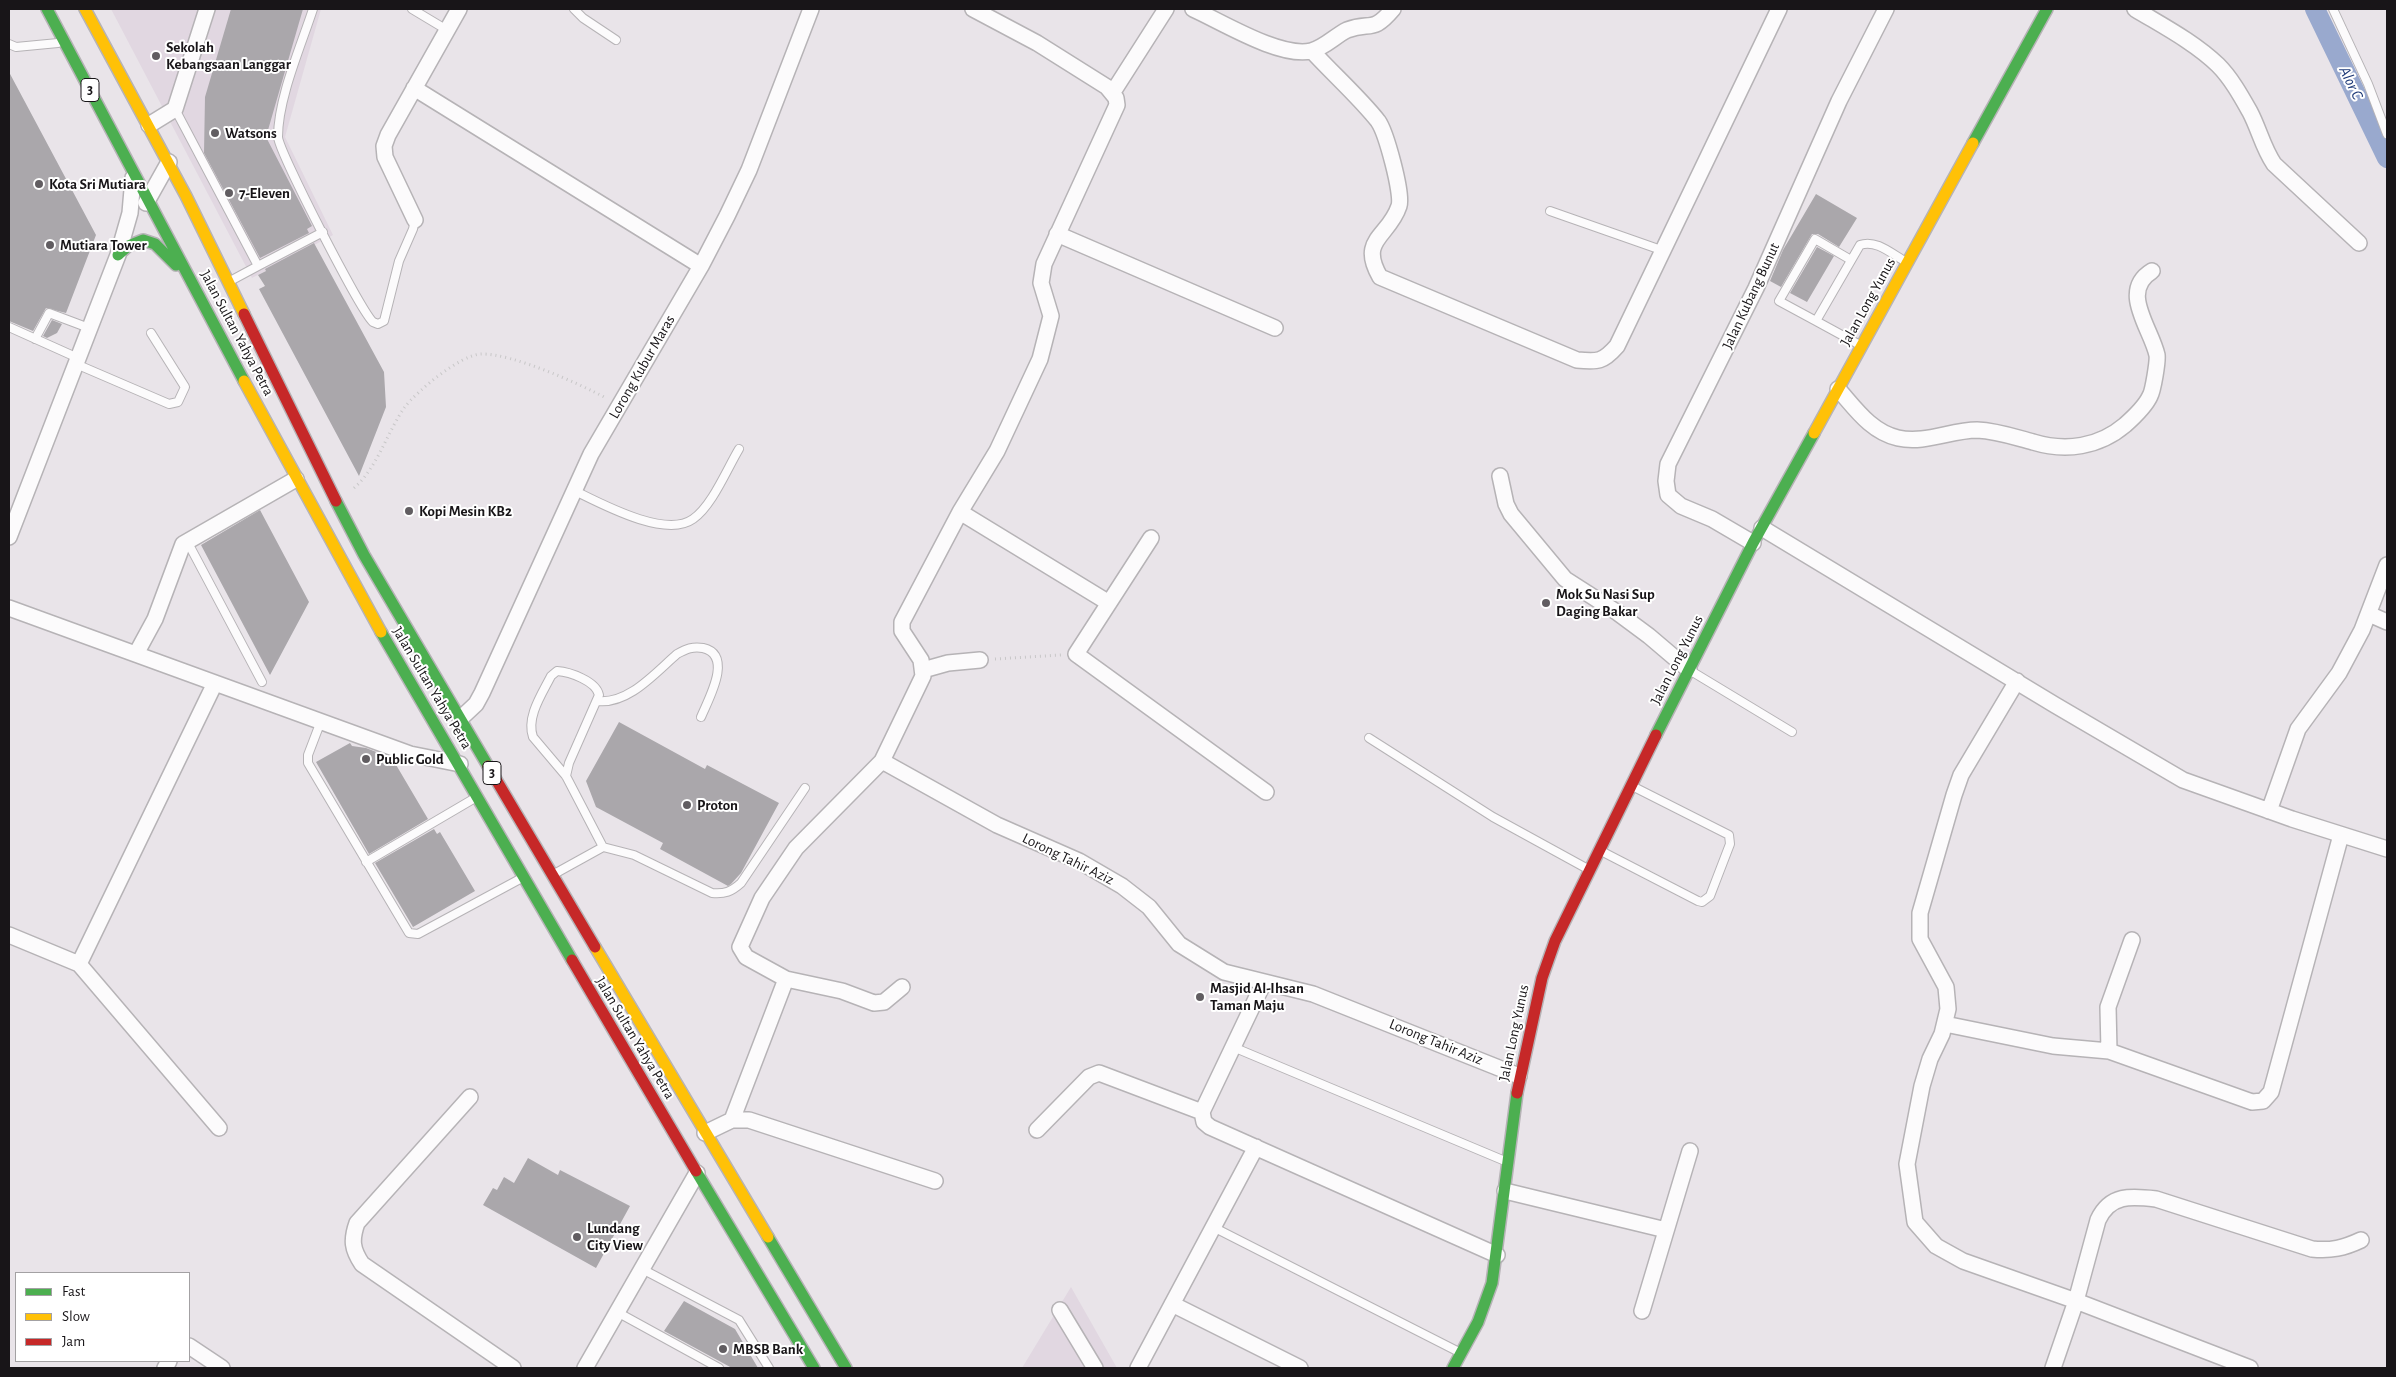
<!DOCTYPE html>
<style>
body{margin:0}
#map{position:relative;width:2396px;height:1377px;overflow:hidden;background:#e9e4e9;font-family:"Alegreya Sans",sans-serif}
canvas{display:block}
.frame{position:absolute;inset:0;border:10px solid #181518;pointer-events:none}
.legend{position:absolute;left:15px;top:1272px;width:175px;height:90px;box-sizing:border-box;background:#fff;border:1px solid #a3a1a3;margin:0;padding:6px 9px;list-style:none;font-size:15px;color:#181518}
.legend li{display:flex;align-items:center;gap:10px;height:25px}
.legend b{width:25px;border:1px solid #a3a1a3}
</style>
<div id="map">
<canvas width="2396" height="1377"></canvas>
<div class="frame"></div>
<ul class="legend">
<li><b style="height:6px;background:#4caf50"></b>Fast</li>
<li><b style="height:6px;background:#ffc107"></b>Slow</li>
<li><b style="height:6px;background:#c62828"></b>Jam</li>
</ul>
</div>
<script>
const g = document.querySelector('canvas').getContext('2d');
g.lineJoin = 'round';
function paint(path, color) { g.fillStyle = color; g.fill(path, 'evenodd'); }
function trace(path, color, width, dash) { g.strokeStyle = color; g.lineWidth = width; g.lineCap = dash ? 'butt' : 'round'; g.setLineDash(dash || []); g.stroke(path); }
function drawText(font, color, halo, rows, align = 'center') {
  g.font = font + ' "Alegreya Sans",sans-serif'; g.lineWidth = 4; g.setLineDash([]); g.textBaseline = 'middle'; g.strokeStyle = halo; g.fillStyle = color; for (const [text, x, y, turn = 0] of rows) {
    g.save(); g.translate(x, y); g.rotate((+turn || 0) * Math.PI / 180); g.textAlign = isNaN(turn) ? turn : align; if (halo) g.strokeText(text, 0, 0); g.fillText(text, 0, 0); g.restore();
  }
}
const built = new Path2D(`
 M111,9H321L285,137L333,235L252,278Z
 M1071,1287L1117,1368H1022Z`);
const canal = new Path2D(`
 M2315,9L2387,158`);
const building = new Path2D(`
 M231,9H303L266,137L312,226L307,229L309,233L260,258L204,153L205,97Z
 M9,72L96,235L66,313L46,308L33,331L9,321Z
 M1816,194L1857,218L1839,247L1818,234H1812L1781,287L1770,281L1783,250Z
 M314,243L384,372L386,407L359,476L259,289L265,286L258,275L266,271L265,269Z
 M1817,247L1834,256L1807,302L1790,293Z
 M52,320L62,324L57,333L47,338L43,336Z
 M260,510L309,602L270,675L201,545Z
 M619,722L705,769L707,765L779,803L741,873L731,884L728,886L660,849L663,843L596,807L586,781Z
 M350,743L352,746L366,748L392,758L428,819L369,854L316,762Z
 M434,829L437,834L440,832L475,891L413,927L375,863Z
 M528,1158L558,1175L560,1170L630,1206L596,1268L483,1205L493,1188L497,1190L504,1177L514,1183Z
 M684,1301L735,1329L758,1368H732L664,1331Z`);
const path = new Path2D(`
 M354,488C377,468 387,433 404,408C417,391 460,355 481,354C511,353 578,383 606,398
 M995,659L1061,655`);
const lane = new Path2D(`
 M313,9C301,46 278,98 278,137C279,152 360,310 373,322L378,324L384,321L399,261L413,229L415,220
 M412,9L447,30
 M574,9L583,18L616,40
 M2333,9L2368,84L2387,134
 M9,44L16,47L58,43
 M175,109L258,266L232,280
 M1550,211L1664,251
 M258,266L323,232
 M1816,321L1779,301L1815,239L1851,260
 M9,327L78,358
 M35,339L49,313L89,328
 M1860,345L1816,321L1860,245C1876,239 1892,254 1906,262
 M76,364L169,404L178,402L185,387L151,333
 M573,490C600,503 665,539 693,519C712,506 727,469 739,449
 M187,541L262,682
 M1691,671L1792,732
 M597,701C628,705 655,673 677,654C686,649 693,646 703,648C734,655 708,700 701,717
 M321,721L308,755V763L409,933L418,934L520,879
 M1369,738L1493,817L1586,868
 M566,776L569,763L599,695C596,681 570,672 557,671L551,676C542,694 526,717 533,737L566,776L603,847
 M1601,851L1698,901L1702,902L1710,896L1730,844L1729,835L1634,787
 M366,862L475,798
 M556,873L603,847L634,855L712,893C725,894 731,892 741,883L805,788
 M1233,1047L1505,1161
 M1213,1227L1459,1352
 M642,1269L739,1320L769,1368
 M617,1312L719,1368`);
const street = new Path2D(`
 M1193,9C1222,22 1280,58 1311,51C1324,48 1335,36 1347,30C1371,21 1372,34 1393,9
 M2135,9C2163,26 2194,42 2218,65C2231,78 2241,96 2250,112C2259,129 2263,148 2274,164L2359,243
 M1312,51C1332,73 1360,98 1378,121C1386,132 1403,194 1399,206C1389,237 1358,239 1380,277L1577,360C1598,362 1603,362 1617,346L1779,9
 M414,88L701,266
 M1113,92L1166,9
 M149,125L175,109L207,9
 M146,203L169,162
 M415,220L385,157L384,146L388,135L459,9
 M1057,234L1275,328
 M1838,389C1855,408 1871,432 1898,438C1925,444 1951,430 1977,430C1998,431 2014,437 2033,442C2066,452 2099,447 2125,425C2134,417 2145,407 2150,396C2153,391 2158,361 2157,355C2151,328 2119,291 2152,271
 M1500,476L1506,504L1511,514L1565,579L1618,613L1649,636L1689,670
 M960,512L1109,603
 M1762,528L2055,705L2183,780L2292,819L2387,849
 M9,537L118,255L130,213L133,178
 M1151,538L1076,654L1266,792
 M1753,543L1712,519L1681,506L1668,495L1666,481L1668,464L1756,288L1839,101L1886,9
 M9,608L410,754L460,764
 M2369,614L2387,622
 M136,654L155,619L183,544L296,479
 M923,670L948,663L980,660
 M2017,681L1961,775L1954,795L1920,913V939L1946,987L1948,1009L1942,1034L1930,1059L1922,1086L1907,1164L1915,1222L1936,1246L1963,1261L2076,1301L2250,1368
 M460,719L476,704L482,693L591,454L701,266L727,216L749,170L811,9
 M882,761L997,825L1079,861L1122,886L1149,907L1179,944L1224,972L1313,994L1519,1076
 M2269,811L2298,729L2339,673L2362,630L2387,565
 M9,935L79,964L219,1128
 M2132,940L2108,1007L2109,1051L2252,1102L2263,1101L2271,1092L2341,835
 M79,964L215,683
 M1264,982L1202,1112L1204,1122L1210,1127L1497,1255
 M902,987L884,1002L874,1003L842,991L786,979L746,957L740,947L762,898L796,848L882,761L923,676L921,660L902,631V622L960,512L997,451L1040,359L1051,316L1041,283L1044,264L1117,105L1116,98L1107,87L1037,43L973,9
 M1945,1024L2053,1046L2109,1051
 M470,1097L357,1223C351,1240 352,1249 362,1264L513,1368
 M732,1120L786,979
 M1037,1130L1089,1077L1099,1073L1202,1112
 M705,1133L732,1120H749L935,1181
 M1505,1191L1666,1230
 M1172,1304L1300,1368
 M1060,1310L1095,1368
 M1642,1311L1690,1151
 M189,1346L222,1368
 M165,1368L169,1361
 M585,1368L697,1173
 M1138,1368L1256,1147
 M2053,1368L2076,1301L2098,1220C2110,1194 2131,1196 2156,1199L2312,1249C2331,1251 2344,1248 2361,1240`);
const fast = new Path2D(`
 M47,9L244,381
 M1973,143L2047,9
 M118,255L128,246L143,240L155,244L176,265
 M336,501L364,555L488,766
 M381,632L572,960
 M1656,735L1753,543L1814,433
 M696,1171L814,1368
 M768,1237L846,1368
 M1453,1368L1478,1322L1492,1283L1517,1093`);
const slow = new Path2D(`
 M85,9L186,196L244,314
 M244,381L381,632
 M1814,433L1973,143
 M595,947L768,1237`);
const jam = new Path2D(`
 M244,314L336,501
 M488,766L595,947
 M572,960L696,1171
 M1517,1093L1542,978L1555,941L1656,735`);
const markers = [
 [156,56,5,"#615d61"],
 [215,133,5,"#615d61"],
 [39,184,5,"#615d61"],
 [229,193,5,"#615d61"],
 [50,245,5,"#615d61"],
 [409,511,5,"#615d61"],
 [1546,603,5,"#615d61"],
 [366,759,5,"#615d61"],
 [687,805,5,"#615d61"],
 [1200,997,5,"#615d61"],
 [577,1237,5,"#615d61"],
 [723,1349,5,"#615d61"]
];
const shields = [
 [90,90,18],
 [492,773,18]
];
const shieldNames = [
 ["3",90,90],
 ["3",492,773]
];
const poiNames = [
 ["Sekolah",166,47],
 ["Kebangsaan Langgar",166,64],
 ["Watsons",225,133],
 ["Kota Sri Mutiara",49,184],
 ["7-Eleven",239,193],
 ["Mutiara Tower",60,245],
 ["Kopi Mesin KB2",419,511],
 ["Mok Su Nasi Sup",1556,594],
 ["Daging Bakar",1556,611],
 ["Public Gold",376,759],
 ["Proton",697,805],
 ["Masjid Al-Ihsan",1210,988],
 ["Taman Maju",1210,1005],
 ["Lundang",587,1228],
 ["City View",587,1245],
 ["MBSB Bank",733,1349]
];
const streetNames = [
 ["Jalan Kubang Bunut",1751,296,-65],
 ["Jalan Long Yunus",1868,302,-61],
 ["Jalan Sultan Yahya Petra",237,333,62],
 ["Lorong Kubur Maras",642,367,-60],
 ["Jalan Long Yunus",1677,660,-63],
 ["Jalan Sultan Yahya Petra",432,688,59],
 ["Lorong Tahir Aziz",1068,859,26],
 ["Jalan Long Yunus",1514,1033,-78],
 ["Jalan Sultan Yahya Petra",635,1038,59],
 ["Lorong Tahir Aziz",1436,1042,22]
];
const waterNames = [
 ["Alor C",2351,83,64]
];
paint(built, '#e1d7e1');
trace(canal, '#99a9ce', 20);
paint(building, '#aaa7ab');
trace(lane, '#b6b3b6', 10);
trace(street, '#b6b3b6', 18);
trace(fast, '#b6b3b6', 14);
trace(slow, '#b6b3b6', 14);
trace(jam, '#b6b3b6', 14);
trace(path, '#c8c7c8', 3, [1, 4]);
trace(lane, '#fcfbfc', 8);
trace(street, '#fcfbfc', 15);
trace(fast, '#4caf50', 11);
trace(slow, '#ffc107', 11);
trace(jam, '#c62828', 11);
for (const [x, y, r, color] of markers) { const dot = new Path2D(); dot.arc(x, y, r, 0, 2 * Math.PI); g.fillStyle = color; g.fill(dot); trace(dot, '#fff', 2); }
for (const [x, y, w] of shields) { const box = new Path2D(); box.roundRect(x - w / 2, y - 11.5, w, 23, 4); g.fillStyle = '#fff'; g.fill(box); trace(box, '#181518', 1); }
drawText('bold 14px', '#181518', null, shieldNames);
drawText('bold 15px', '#181518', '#fff', poiNames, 'left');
drawText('15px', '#181518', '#fff', streetNames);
drawText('italic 16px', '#1d3977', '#fff', waterNames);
</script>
